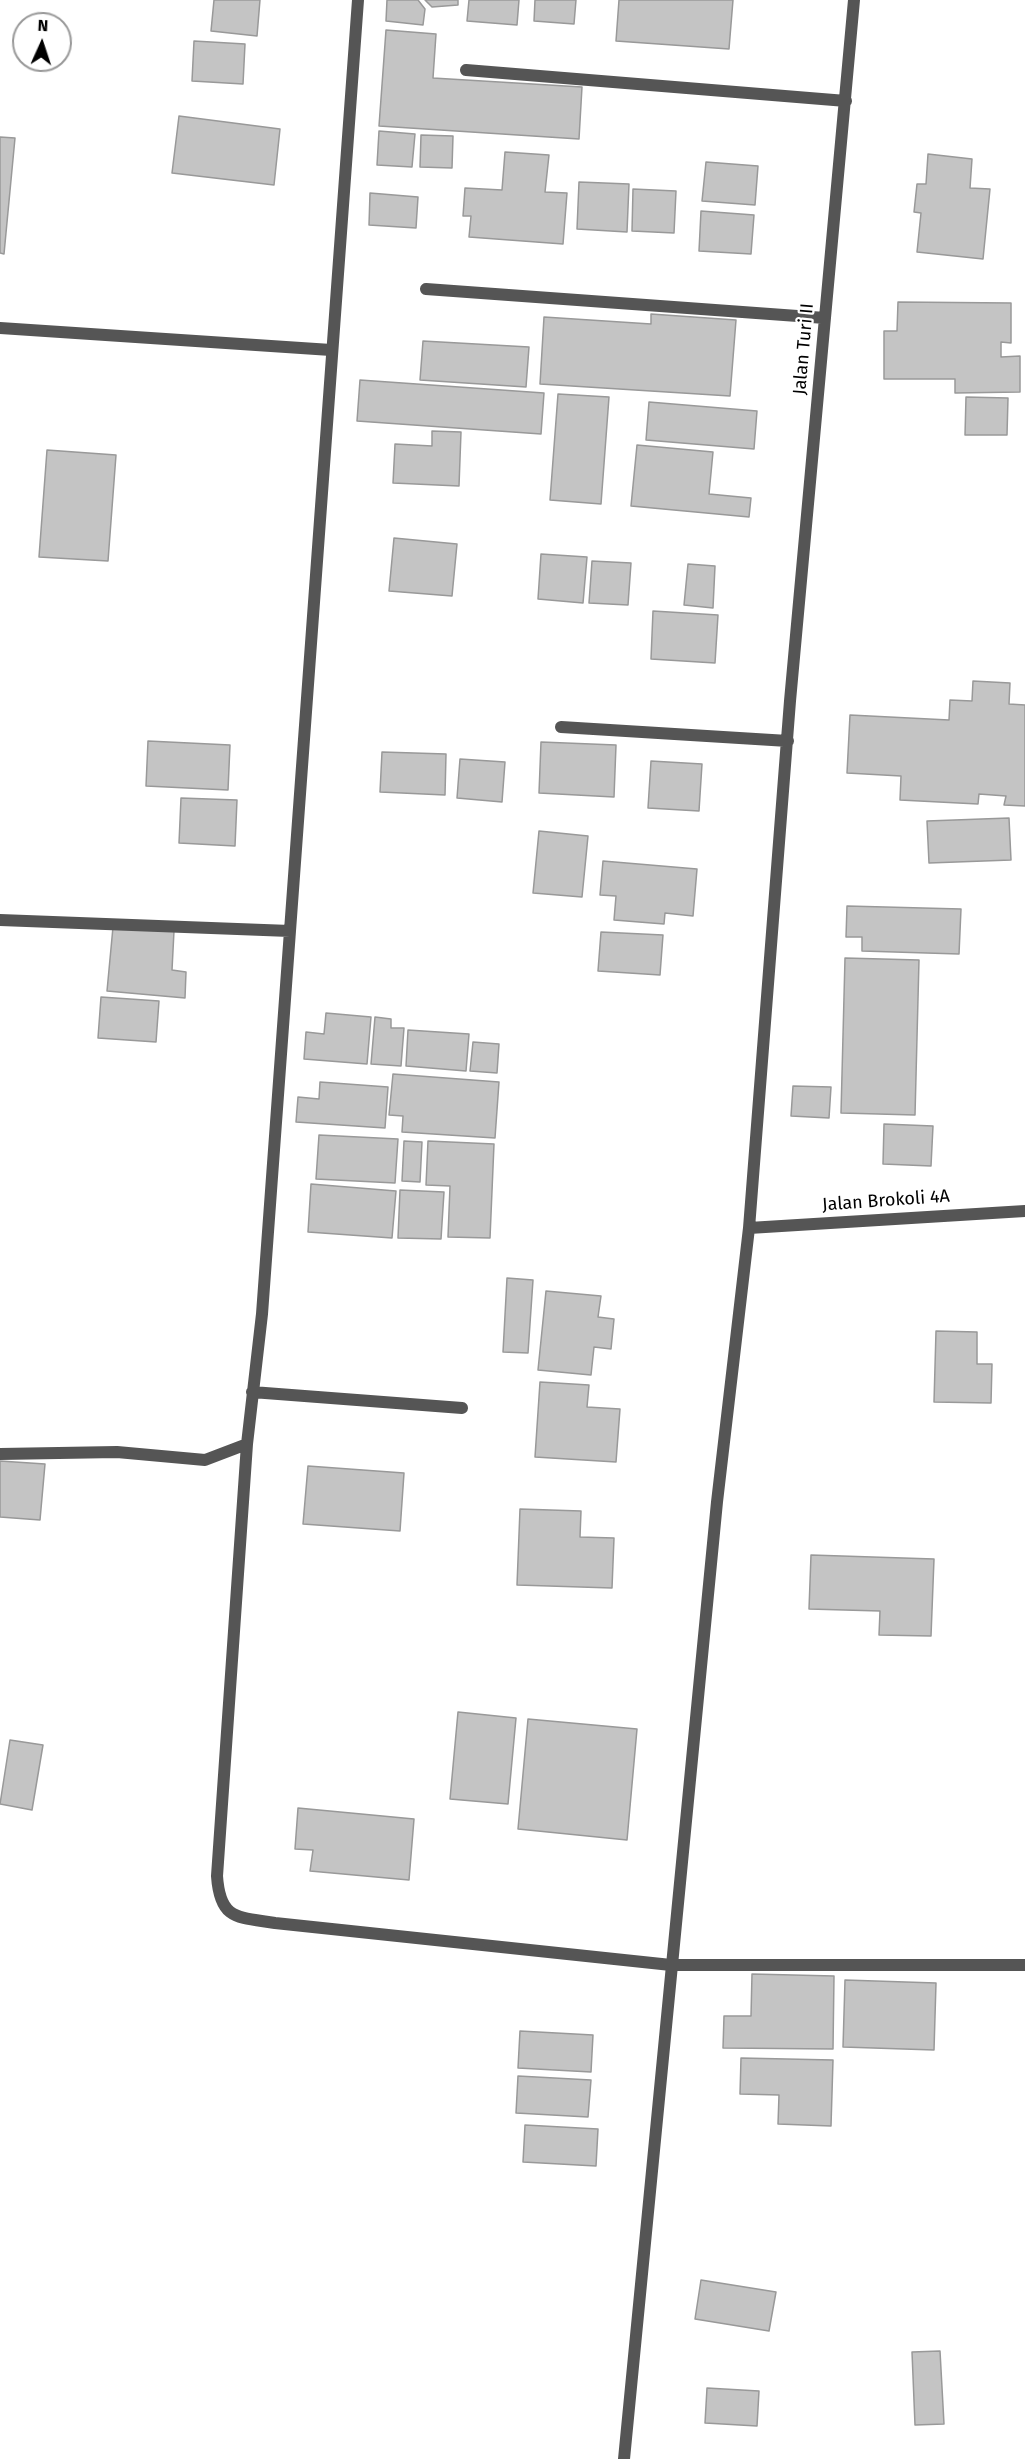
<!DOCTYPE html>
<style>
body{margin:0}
#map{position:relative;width:1025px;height:2459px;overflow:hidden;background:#fff;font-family:"Fira Sans",sans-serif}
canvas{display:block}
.north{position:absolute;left:12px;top:12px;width:60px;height:60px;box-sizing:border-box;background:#fff;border:2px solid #999;border-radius:50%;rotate:3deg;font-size:16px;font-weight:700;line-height:24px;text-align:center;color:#000}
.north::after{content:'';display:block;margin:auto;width:21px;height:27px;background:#000;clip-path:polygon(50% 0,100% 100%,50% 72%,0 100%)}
</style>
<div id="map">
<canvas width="1025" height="2459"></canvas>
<div class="north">N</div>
</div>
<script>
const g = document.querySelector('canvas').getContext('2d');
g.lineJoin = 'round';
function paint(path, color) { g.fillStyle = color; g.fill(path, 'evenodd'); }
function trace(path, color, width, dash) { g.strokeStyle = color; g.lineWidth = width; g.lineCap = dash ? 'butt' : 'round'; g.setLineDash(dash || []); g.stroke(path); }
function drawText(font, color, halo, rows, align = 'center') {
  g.font = font + ' "Fira Sans",sans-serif'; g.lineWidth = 4.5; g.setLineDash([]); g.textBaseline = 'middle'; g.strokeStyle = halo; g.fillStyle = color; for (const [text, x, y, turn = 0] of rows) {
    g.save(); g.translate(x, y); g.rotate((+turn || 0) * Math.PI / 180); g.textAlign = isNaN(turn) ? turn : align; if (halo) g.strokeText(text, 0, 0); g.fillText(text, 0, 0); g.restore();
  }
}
const building = new Path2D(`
 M214,0H260L257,36L211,31Z
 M387,0H418L425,9L423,25L386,21Z
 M425,0H458V5L432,7Z
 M469,0H519L517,25L467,21Z
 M535,0H576L574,24L534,21Z
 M619,0H733L729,49L616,41Z
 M386,30L436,34L433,78L582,87L579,139L379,126Z
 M194,41L245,44L243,84L192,81Z
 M179,116L280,129L274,185L172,173Z
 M379,131L415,134L412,167L377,165Z
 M421,135L453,136L452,168L420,167Z
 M0,137L15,138L4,254L0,253Z
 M505,152L549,155L545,192L567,193L563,244L469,237L471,216H463L465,188L502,190Z
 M928,154L972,159L970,188L990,189L983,259L917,252L921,213L914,212L917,184H926Z
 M706,162L758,166L755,205L702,201Z
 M579,182L629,184L627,232L577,229Z
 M633,189L676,191L674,233L632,231Z
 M370,193L418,197L416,228L369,225Z
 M701,211L754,215L751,254L699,251Z
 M898,302L1011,303V343L1001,342V357L1020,356V392L955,393V379H884V331H897Z
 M651,314L736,320L730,396L540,384L544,317L651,324Z
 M423,341L529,347L526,387L420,380Z
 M360,380L544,393L541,434L357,421Z
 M558,394L609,397L601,504L550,500Z
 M966,397L1008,398L1007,435H965Z
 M649,402L757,411L754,449L646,440Z
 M432,431L461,432L459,486L393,483L395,444L432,446Z
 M637,445L713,452L709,494L751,498L749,517L631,506Z
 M47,450L116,455L108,561L39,557Z
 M394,538L457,544L452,596L389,591Z
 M541,554L587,557L583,603L538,599Z
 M592,561L631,563L628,605L589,603Z
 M688,564L715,566L713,608L684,605Z
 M653,611L718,615L715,663L651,659Z
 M973,681L1010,683L1009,704L1025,705V806L1004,805L1006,796L979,794L978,804L900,800L901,776L847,773L850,715L949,720L950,700L972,701Z
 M148,741L230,745L228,790L146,786Z
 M541,742L616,745L614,797L539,793Z
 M382,752L446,754L445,795L380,792Z
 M460,759L505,762L502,802L457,798Z
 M651,761L702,764L699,811L648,808Z
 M181,798L237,800L235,846L179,843Z
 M1009,818L1011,860L929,863L927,821Z
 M539,831L588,836L582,897L533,893Z
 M603,861L697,869L693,916L665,913L664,924L614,920L616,896L600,895Z
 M847,906L961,909L959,954L862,951V937H846Z
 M113,927L174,931L172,970L186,972L185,998L107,991Z
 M601,932L663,935L660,975L598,971Z
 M845,958L919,960L915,1115L841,1113Z
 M101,997L159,1001L156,1042L98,1038Z
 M326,1013L371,1017L367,1064L304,1059L306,1032L324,1034Z
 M375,1017L391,1019V1028H404L401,1066L371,1064Z
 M408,1030L469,1034L466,1071L406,1066Z
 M473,1042L499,1044L497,1073L470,1071Z
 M393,1074L499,1082L495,1138L402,1132L403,1116L389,1115Z
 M320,1082L388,1087L385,1128L296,1122L298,1097L319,1099Z
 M793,1086L831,1087L829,1118L791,1116Z
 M884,1124L933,1126L931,1166L883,1164Z
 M319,1135L398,1139L395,1183L316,1179Z
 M404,1141L422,1142L420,1182L402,1181Z
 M428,1141L494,1144L490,1238L448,1237L450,1186L426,1185Z
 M311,1184L396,1191L392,1238L308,1232Z
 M400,1190L444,1192L441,1239L398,1238Z
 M507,1278L533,1280L528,1353L503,1352Z
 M546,1291L601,1296L598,1317L614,1319L611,1349L594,1347L591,1375L538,1370Z
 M936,1331L977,1332V1364H992L991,1403L934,1402Z
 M540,1382L589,1385L587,1407L620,1409L616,1462L535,1457Z
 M0,1461L45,1464L40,1520L0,1517Z
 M308,1466L404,1473L400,1531L303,1524Z
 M520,1509L581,1511L580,1537L614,1538L612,1588L517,1585Z
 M811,1555L934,1559L931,1636L879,1635L880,1611L809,1609Z
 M458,1712L516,1718L508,1804L450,1799Z
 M528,1719L637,1729L627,1840L518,1829Z
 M10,1740L43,1745L32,1810L0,1804Z
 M298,1808L414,1819L409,1880L310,1871L313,1850L295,1849Z
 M752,1974L834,1976L833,2049L723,2048L724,2016H751Z
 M845,1980L936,1983L934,2050L843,2047Z
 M520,2031L593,2035L591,2072L518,2068Z
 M741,2058L833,2060L831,2126L778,2124L779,2095L740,2094Z
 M518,2076L591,2080L588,2117L516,2113Z
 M525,2125L598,2129L596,2166L523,2162Z
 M701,2280L776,2292L769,2331L695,2319Z
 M940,2351L944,2424L915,2425L912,2352Z
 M707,2388L759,2391L757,2426L705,2423Z`);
const street = new Path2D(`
 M358,0L262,1314L247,1444L217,1876C220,1920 237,1917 275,1923L671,1965H1025
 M466,70L846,101
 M426,289L825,318
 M0,328L331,350
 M561,727L788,741
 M0,920L290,931
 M749,1228L1025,1211
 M252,1392L462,1408
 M0,1454L117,1452L205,1460L247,1444
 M624,2459L717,1502L749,1228L790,701L854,0`);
const streetNames = [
 ["Jalan Turi II",804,349,-85],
 ["Jalan Brokoli 4A",886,1201,-4]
];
paint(building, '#c4c4c4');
trace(building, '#999', 1.5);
trace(street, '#555', 12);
drawText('18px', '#000', '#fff', streetNames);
</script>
